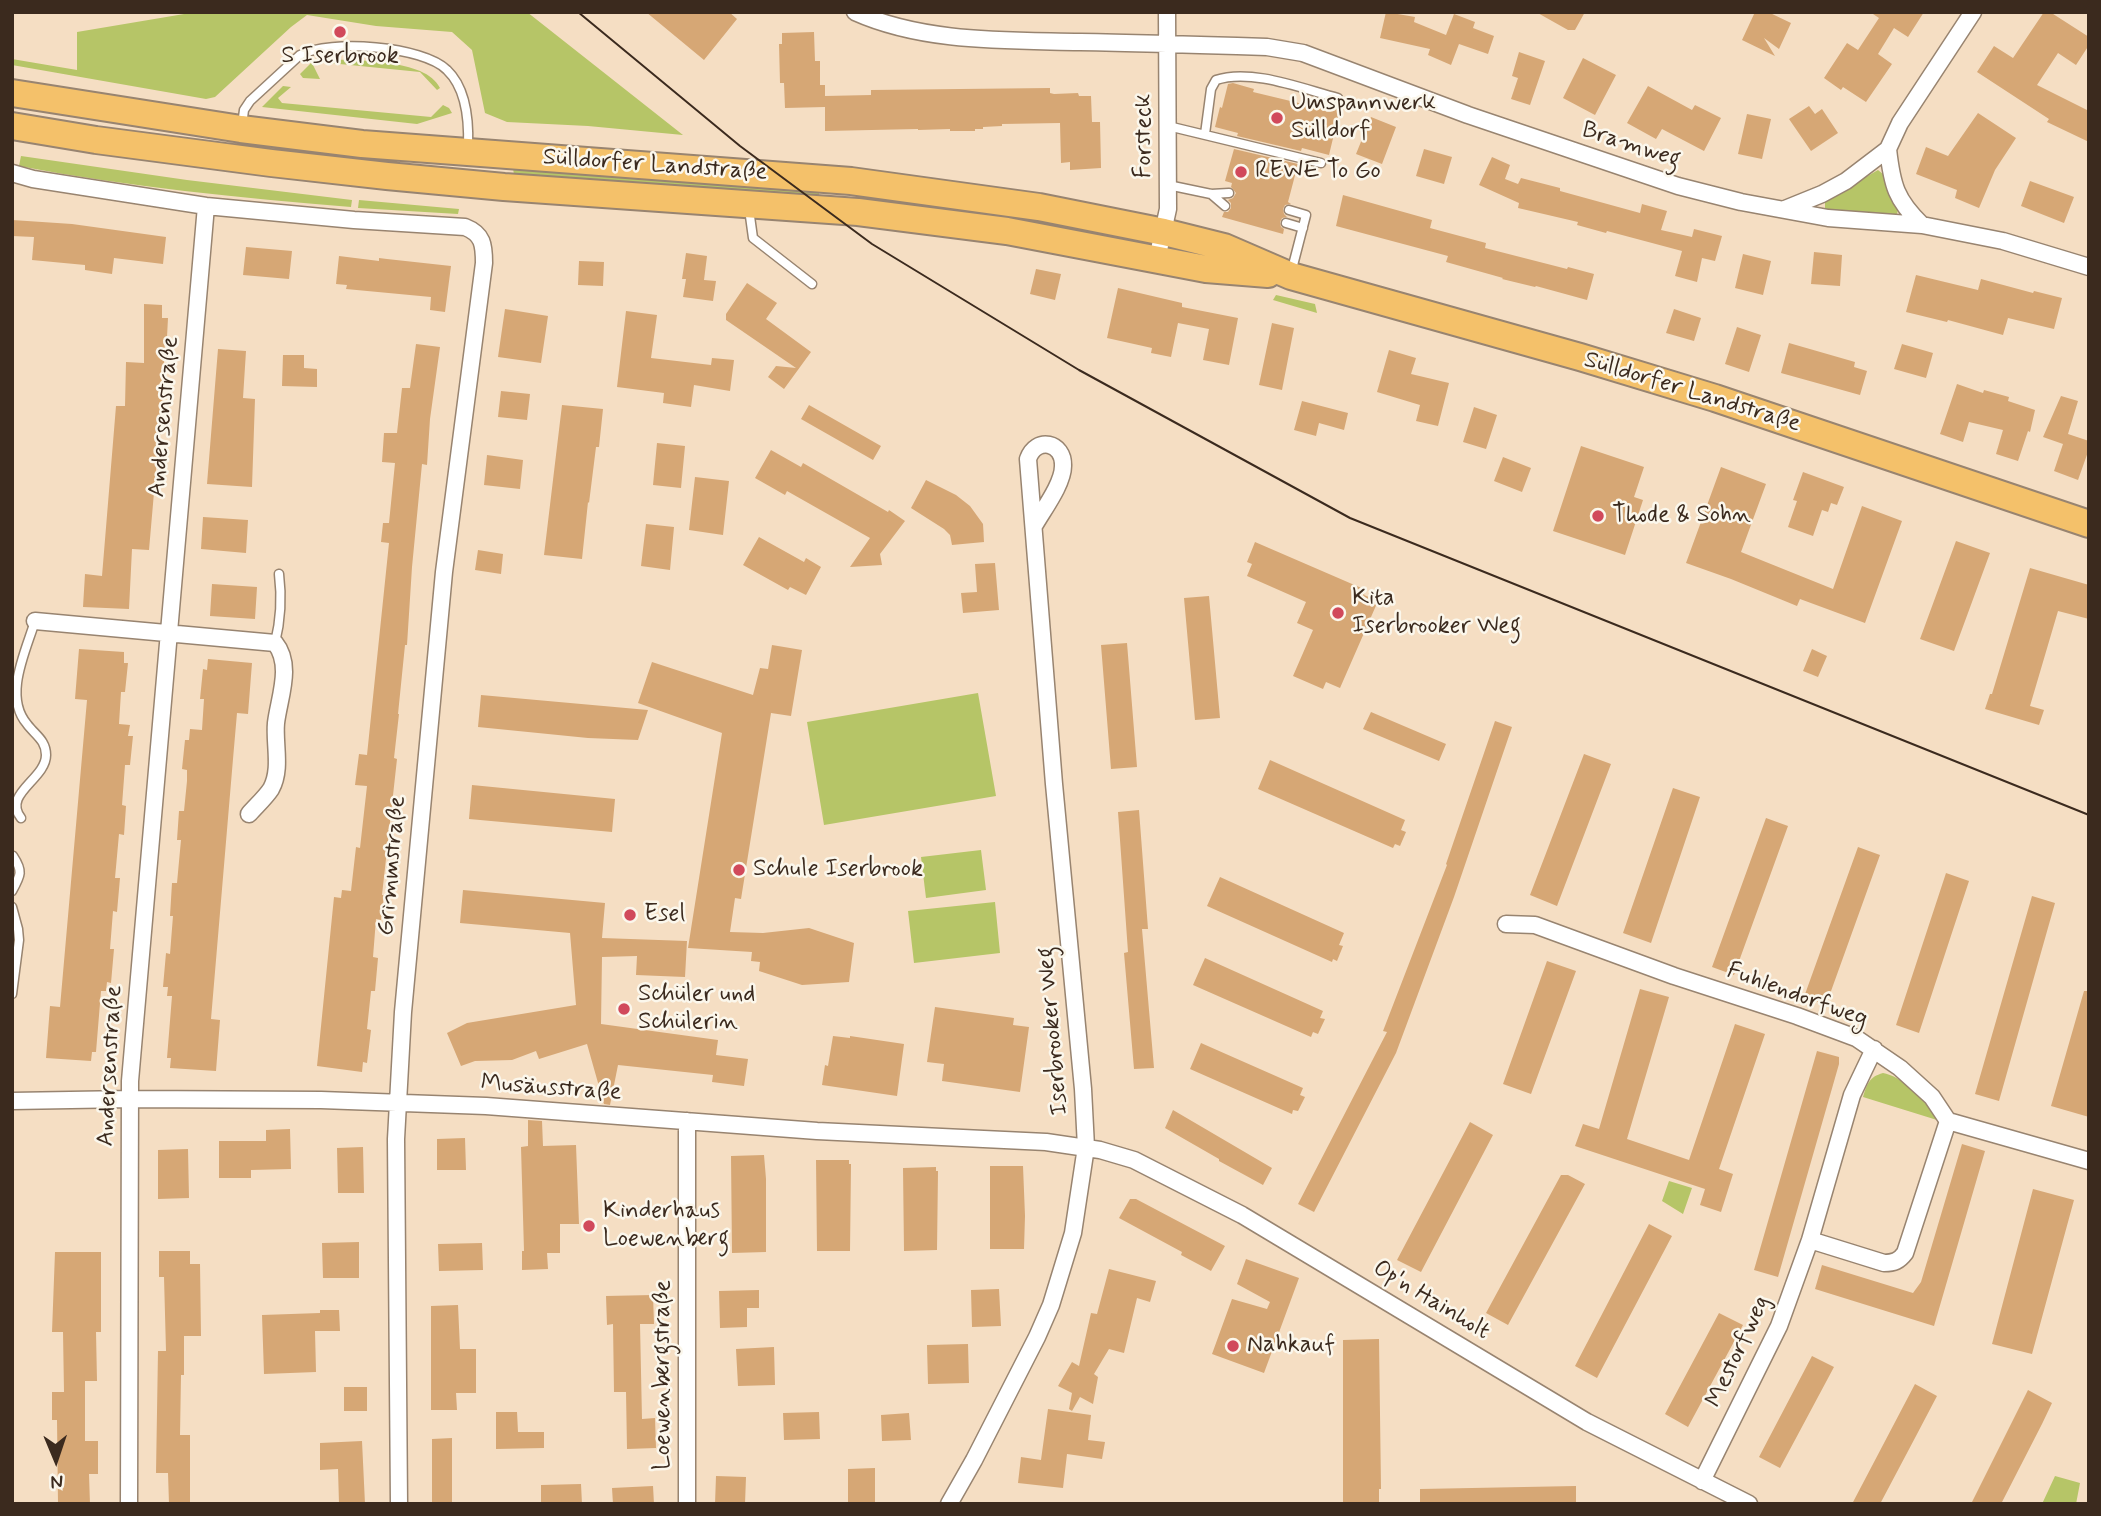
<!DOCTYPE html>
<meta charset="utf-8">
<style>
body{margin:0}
#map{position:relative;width:2101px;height:1516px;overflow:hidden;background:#f5dec3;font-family:Mynerve,sans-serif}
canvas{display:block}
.frame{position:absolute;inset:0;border:14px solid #3b2a1e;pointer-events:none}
.north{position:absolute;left:21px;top:1425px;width:70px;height:70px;-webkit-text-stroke:5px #fbf7ec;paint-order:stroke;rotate:178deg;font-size:19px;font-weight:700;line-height:28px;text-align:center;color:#3b2a1e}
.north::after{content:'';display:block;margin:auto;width:24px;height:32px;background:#3b2a1e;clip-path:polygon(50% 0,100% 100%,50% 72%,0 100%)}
</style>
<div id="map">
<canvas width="2101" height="1516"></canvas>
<div class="frame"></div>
<div class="north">N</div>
</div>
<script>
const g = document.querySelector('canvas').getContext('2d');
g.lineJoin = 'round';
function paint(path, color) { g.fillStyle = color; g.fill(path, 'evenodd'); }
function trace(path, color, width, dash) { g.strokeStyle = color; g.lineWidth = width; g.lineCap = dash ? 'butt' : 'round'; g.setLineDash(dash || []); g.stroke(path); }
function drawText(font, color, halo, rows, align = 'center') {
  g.font = font + ' Mynerve,sans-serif'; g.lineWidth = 5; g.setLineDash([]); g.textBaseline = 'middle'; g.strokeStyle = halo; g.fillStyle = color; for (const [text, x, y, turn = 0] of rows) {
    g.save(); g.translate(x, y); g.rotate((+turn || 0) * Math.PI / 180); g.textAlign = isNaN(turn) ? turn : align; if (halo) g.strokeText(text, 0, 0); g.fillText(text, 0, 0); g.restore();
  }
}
const green = new Path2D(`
 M196,12H527L683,135L588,126L507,122L485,113L472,50L452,32L376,26L307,15L291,27L215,97L206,99L12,65V59L77,70V32Z
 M324,59C354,61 426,58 440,88L437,90L420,72L320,62L313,65L320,79L303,78L300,74L311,63Z
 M283,86L291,87L278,98L282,103L431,117L443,105L449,108L452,113L417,124L262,107Z
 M21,156L187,180L352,200L351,207C240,198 129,187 19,166Z
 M513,167L819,190V197L514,176Z
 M1878,170L1884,175L1898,210L1897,214L1892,216L1829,212L1825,209V202L1828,199Z
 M359,200L459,209L458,214L358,208Z
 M1276,295L1315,304L1317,313L1273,300Z
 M978,693L996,796L824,825L807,722Z
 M981,850L986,890L926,898L921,857Z
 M995,902L1000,953L914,963L908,911Z
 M1883,1073C1899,1075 1935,1103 1937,1120L1863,1097C1867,1084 1869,1077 1883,1073Z
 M1669,1181L1692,1188L1683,1214L1662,1201Z
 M2055,1476L2080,1483L2076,1504H2042Z`);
const building = new Path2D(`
 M646,12H729L737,19L704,60Z
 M1386,12L1415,17L1414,22L1446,35L1454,14L1475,22L1473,28L1494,36L1488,54L1459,44L1451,65L1428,55L1430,49L1380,38Z
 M1536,12H1585L1575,30H1568Z
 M1755,12H1768L1791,23L1779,49L1764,38L1775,56L1742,40Z
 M1870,12H1924L1908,37L1894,28L1878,54L1892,64L1866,102L1843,87L1841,90L1824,78L1847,43L1858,50L1879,18Z
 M2044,12H2050L2089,37V45L2076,65L2058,53L2037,85L2089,111V142L2047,122L2049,119L1977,72L1994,46L2013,58Z
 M814,32L815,61H820V85H825V96L871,95V90L1050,88V93L1054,94L1078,93L1079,96H1091L1092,122H1100L1101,168L1070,170V162L1061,163L1060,123L1002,124V126L983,127V129H975V131H950V129L918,130V129L825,131V107L785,108L784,83H780L779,44H782V33Z
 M1519,52L1545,61L1530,105L1511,99L1518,78L1512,76Z
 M1583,58L1616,75L1595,115L1563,98Z
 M1233,83L1254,89L1253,92L1303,104L1304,101L1340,109L1329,155L1302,148L1301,151L1237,136L1238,133L1215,127L1220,107L1222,108L1228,84Z
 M1648,86L1692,110L1695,105L1721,118L1704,151L1662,129L1656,139L1627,123Z
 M1809,106L1815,114L1822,109L1838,133L1811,151L1789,119Z
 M1978,113L2016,138L1995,170L1979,208L1955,198L1957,190L1916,174L1926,147L1948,156Z
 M1747,114L1771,119L1762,159L1738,154Z
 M1371,117L1396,127L1382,164L1356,154Z
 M1234,149L1298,164L1288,202L1291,204L1285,205L1283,209L1284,214L1287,217L1282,218L1280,222L1281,227L1284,229L1283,234L1222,217L1224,212H1228L1231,208V203L1228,200L1233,198L1236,193L1231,187L1232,183L1225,181Z
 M1424,149L1452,157L1444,184L1416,176Z
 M1492,157L1510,165L1505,179L1518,184L1521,178L1560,188V191L1640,213L1642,204L1667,211L1661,230L1692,237L1694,229L1722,236L1715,261L1702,258L1697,282L1675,276L1682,251L1607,231L1606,233L1577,225L1578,222L1518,208L1519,203L1479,185Z
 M2030,181L2074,197L2064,223L2021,206Z
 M1343,195L1432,220L1430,228L1486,243L1485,248L1567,269L1568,267L1594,274L1587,300L1536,286L1535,287L1502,279L1503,278L1446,262L1448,256L1336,226Z
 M12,220L72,224L166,237L163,264L114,258L112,274L85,270V265L32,260L34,237L12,236Z
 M246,247L292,251L289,279L243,275Z
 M1814,252L1842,255L1840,286L1811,284Z
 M686,253L707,256L704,280L716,281L713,301L683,297L686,279H682Z
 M1743,254L1771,261L1763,295L1735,288Z
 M339,256L379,261V258L387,259L451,266L445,312L430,310L431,297L346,289L347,285L336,284Z
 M579,261L604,262L603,286L578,285Z
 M1036,269L1061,274L1055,300L1030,294Z
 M1916,275L1978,290L1981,279L2033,293L2034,291L2062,298L2054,329L2008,318L2003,335L1948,320L1947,322L1906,312Z
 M747,283L777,303L766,319L811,352L784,389L768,377L776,366L796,368L726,320V314Z
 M1118,288L1182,303V307L1238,318L1229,365L1203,360L1209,329L1178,323L1171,357L1151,353L1152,348L1107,338Z
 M144,304L162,305V318H168L167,337H165L161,435H159L149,550L132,549L129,609L83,607L85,574L102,576L116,406H125L126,362L144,363Z
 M505,309L548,316L541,363L498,357Z
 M1674,309L1701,318L1694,341L1666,333Z
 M626,311L657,315L651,358L711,365L712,358L734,360L730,391L694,385L691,407L663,403L664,393L617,387Z
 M1272,323L1294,328L1282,390L1259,385Z
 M1737,327L1761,335L1749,372L1725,364Z
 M1789,343L1855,362L1854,367L1867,371L1860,395L1781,373Z
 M416,344L440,347L430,419L427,465L422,464L412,567L407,645H405L398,714H399L394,758L397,759L382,895H384L381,920L376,919L373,957L378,958L375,991H371L367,1029L371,1030L367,1063L363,1062L362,1072L317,1066L334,897L341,898L342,890L351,891L356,847L360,848L367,786L355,785L359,754L367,755L389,543L381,542L383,523H389L395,463L382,462L384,433H397L402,388H410Z
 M1902,344L1933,353L1926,378L1894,369Z
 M218,349L246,351L243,398L255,399L252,487L207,484Z
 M1389,350L1416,358L1411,374L1449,383L1438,426L1416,421L1420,405L1377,392Z
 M283,355H304V368L317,369V387L282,386Z
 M1957,384L1983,393L1984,390L2009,397L2008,401L2035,410L2030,432L2028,431L2018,461L1996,454L2003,430L1969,422L1963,442L1940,434Z
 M501,391L530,394L527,420L498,417Z
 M2061,396L2078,401L2068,434L2089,441V449L2078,480L2054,471L2063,444L2043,437Z
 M1302,401L1348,413L1344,430L1319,423L1316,436L1294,430Z
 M562,405L603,409L599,447H596L589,503L588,502L582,559L544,555Z
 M809,405L881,446L873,460L801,419Z
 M1474,407L1497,415L1486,449L1463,442Z
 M657,443L685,446L681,488L653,485Z
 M1581,446L1644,467L1634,497L1643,500L1625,555L1553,531Z
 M771,450L801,467L803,463L888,512L889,510L905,521L880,554L882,565L850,567L870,538L787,491L785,495L755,478Z
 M487,455L523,460L520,489L484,485Z
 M1503,457L1531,468L1522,492L1494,481Z
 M1721,467L1766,484L1741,552L1833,589L1862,506L1902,521L1865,623L1800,599L1797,606L1731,579L1686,563Z
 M1803,472L1844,487L1837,505L1831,503L1828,512L1822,510L1813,536L1788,527L1797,501L1793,500Z
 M695,477L729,481L723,535L689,530Z
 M926,480L956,495L970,506L983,524L984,542L952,545L950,535L944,529L911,508Z
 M203,517L248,520L246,553L201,549Z
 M646,524L674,527L670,570L641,566Z
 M759,537L804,562L806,558L821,567L806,595L790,587L788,590L743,565Z
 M1956,541L1990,553L1954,651L1920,639Z
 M1255,542L1366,590L1364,595L1378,601L1340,688L1326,682L1323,689L1293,676L1313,630L1297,623L1306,602L1247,576L1252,564L1247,562Z
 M478,550L503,554L501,574L475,570Z
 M995,563L999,610L963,613L961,593L977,592L975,564Z
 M2030,568L2089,585V619L2058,611L2030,706L2044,710L2039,725L1985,709L1990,694H1992Z
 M212,584L257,587L255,619L210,616Z
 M1209,596L1220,718L1195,720L1184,598Z
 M1127,643L1137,767L1111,769L1101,645Z
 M772,645L802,650L791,716L771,713L741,899L735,898L730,932L763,933L809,928L854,943L849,982L802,985L759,971L760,962L751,961L752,952L688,948L722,733L638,703L652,662L753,695L760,668L768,669Z
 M79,649L124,652V663H128L125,692H121L119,724L130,725L128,736H133L130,765H125L122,805L126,806L124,835L119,834L115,878H120L117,912L113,911L110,949H114L111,983L107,982L106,991H101L96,1052H92L91,1061L46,1058L50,1006L60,1007L87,700L75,699Z
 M1812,649L1827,656L1818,677L1803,671Z
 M208,659L252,663L248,714L237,713L233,759L211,1019L220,1020L216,1071L170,1068L171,1058H167L172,996H167L168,987H163L166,953L170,954L173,916H170L172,883H177L181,840H177L179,811H184L187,781V770L182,769L185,740H189L190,729L202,730L204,699H200L203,669L207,670Z
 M481,695L648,710L638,740L588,738L478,727Z
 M1371,712L1446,744L1439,761L1363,729Z
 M1495,721L1512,727L1454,897L1396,1053L1314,1212L1298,1204L1387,1032L1383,1031L1447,865L1446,864Z
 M1584,754L1611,764L1557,906L1530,895Z
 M1270,760L1405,820L1401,830L1406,832L1400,846L1395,844L1393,848L1258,789Z
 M472,785L615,799L612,832L469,819Z
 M1673,788L1700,797L1651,943L1623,933Z
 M1139,810L1148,929H1142L1154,1068L1134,1069L1124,953L1128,952L1118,812Z
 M1766,818L1788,826L1734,975L1712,967Z
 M1858,847L1880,855L1826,1005L1804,997Z
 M1946,873L1969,881L1919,1033L1896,1025Z
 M1220,877L1344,933L1339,945L1343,946L1337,961L1333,959L1332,962L1207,906Z
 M463,890L605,903L602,938L687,941L685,977L636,975L637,956L602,957L601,1024L718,1040L716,1055L748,1059L744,1086L712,1082L713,1075L618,1065L610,1105L604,1104L587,1044L539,1059L536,1051L512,1060L475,1061L461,1066L447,1033L467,1023L576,1005L570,933L460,923Z
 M2032,896L2055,903L1999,1101L1975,1094Z
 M1205,958L1323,1011L1320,1018L1325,1019L1318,1034L1313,1032L1311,1037L1193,985Z
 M1547,961L1576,971L1531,1094L1503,1084Z
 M1640,989L1669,997L1627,1139L1689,1160L1735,1024L1765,1034L1719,1169L1733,1174L1721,1212L1700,1205L1705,1189L1575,1146L1583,1124L1599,1129Z
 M2084,991H2089V1117L2051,1106Z
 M935,1007L1014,1018L1013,1025L1029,1027L1020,1092L942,1081L944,1064L927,1062Z
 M833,1036L850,1038V1036L904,1044L897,1096L822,1085L825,1065L828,1066Z
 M1201,1043L1303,1088L1300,1095L1305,1097L1298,1111L1293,1110L1292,1114L1190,1069Z
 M1817,1051L1839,1057V1064L1778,1277L1754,1270Z
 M1173,1110L1272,1168L1263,1185L1219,1161V1159L1165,1128Z
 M528,1120L542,1121L543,1146L576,1145L579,1224H560V1253H547L548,1269L522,1270V1251H524L521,1147L528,1146Z
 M1470,1122L1493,1135L1421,1272L1397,1260Z
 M290,1129L291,1169L251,1170V1178H219V1141H266V1130Z
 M465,1138L466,1170H437V1139Z
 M1962,1144L1985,1151L1934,1326L1815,1289L1822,1265L1913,1293L1921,1282Z
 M363,1147L364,1193H338L337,1148Z
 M188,1149L189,1198L158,1199V1150Z
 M764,1155L766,1179V1252L732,1253L731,1156Z
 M816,1160H849V1164H851L850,1251H817Z
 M990,1166H1023L1025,1216L1024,1249H990Z
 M936,1167V1171H938L937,1250L904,1251L903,1168Z
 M1561,1175H1568L1585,1184L1508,1325L1486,1313Z
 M2033,1189L2074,1200L2032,1354L1992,1344Z
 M1130,1199H1136L1225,1246L1211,1271L1181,1255L1182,1252L1119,1218Z
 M1649,1224L1672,1236L1597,1378L1575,1366Z
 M359,1242V1278H323L322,1243Z
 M482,1243L483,1270L439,1271L438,1244Z
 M159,1251H190V1264H200L201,1336H184V1375H181L180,1435H190V1504H169L168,1473H156L158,1351H166L164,1277H159Z
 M55,1252H101V1332H96L97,1381H85V1441H98V1474H89L90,1504H58L57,1420H52V1392H64L63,1332H52Z
 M1246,1259L1299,1278L1264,1373L1212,1354L1232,1299L1267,1309L1270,1302L1237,1284Z
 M1109,1269L1156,1281L1150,1302L1137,1298L1124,1353L1109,1349L1094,1374L1098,1377L1093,1404L1080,1397L1072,1411L1069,1409L1072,1393L1058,1386L1072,1362L1079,1366L1091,1313L1097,1314Z
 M999,1289L1001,1326L972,1327L971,1290Z
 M759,1290V1308H747V1327L720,1328L719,1291Z
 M653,1295L654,1324H640L642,1419L655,1418L656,1448L627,1449L626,1392H614L613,1324L607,1325L606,1296Z
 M458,1305L460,1349H476V1393H456L457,1410H431V1306Z
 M320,1310H339L340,1331H315L316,1372L264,1374L262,1315L320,1313Z
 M1719,1313L1743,1325L1688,1427L1665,1414Z
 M1379,1339L1381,1489H1379V1504H1343V1340Z
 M968,1344L969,1383L928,1384L927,1345Z
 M774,1347L775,1385L738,1386L736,1349Z
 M1812,1356L1834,1367L1780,1468L1759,1457Z
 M1915,1384L1937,1396L1916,1436L1880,1504H1852Z
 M344,1387H367V1411H344Z
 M2028,1390L2052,1403L2042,1424L2001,1504H1971Z
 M1048,1409L1091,1415L1088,1440L1105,1442L1102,1459L1067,1454L1063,1488L1018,1483L1021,1457L1041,1460Z
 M496,1412H517L518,1432H544V1448L496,1449Z
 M819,1412L820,1439L784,1440L783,1413Z
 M909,1413L911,1440L882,1441L881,1415Z
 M452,1438V1504H432V1439Z
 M362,1441L365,1504H339L338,1469L320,1470V1443Z
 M875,1468V1504H848V1469Z
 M716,1476L746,1477L745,1504H715Z
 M581,1484L582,1504H541V1485Z
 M653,1486L654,1504H613L612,1488Z
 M1576,1486V1504H1420V1489Z`);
const service = new Path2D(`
 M242,125L244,110L250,101L300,55C330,39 423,46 447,70C467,89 469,122 468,147
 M1168,126L1321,163
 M1205,134L1211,89L1216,80C1251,68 1303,89 1338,98
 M1168,185L1211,194L1229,193
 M1211,194L1225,206
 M749,209L753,238L812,284
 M1289,210L1306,215L1291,273
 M1286,223L1303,228
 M275,643C281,619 282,598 279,574
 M21,818C2,794 46,779 46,755C46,740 35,735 27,724C3,696 26,651 35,621
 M12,891C21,875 23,871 13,856
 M12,907L18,929L19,940L12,994`);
const minor = new Path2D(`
 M855,12C924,43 1006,40 1080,42C1143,43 1205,45 1267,47L1303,53L1468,115L1678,186L1741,202L1828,218L1922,225L2003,241L2089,267
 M1888,149C1892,185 1896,200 1922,225
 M12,173L33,179L206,206L354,220L465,227C483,234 484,245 484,263L444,572L403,1012L396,1139L399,1504
 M1785,209L1822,194L1846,181L1888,149L1900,123L1973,12
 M1157,259L1168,209L1167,12
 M35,621L275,643C293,665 279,698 276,723C274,744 282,769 271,789C265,798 256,806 249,814
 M1506,924L1535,925L1674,976L1797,1016L1856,1038L1900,1068L1932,1097L1948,1121L2089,1161
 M12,1101L129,1099L321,1100L486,1106L817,1131L1046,1142L1100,1150L1134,1160L1242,1215L1587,1422L1749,1504
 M1810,1240L1884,1263C1894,1263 1899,1261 1905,1253L1948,1121
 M1702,1481L1779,1326L1810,1240L1852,1095L1874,1049
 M129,1504L130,1081L206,206
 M687,1504V1121
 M949,1504L974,1460L1037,1337L1051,1305L1073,1233L1086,1147L1083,1089L1054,784L1028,459C1036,436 1064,442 1063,466C1063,484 1043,510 1034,526`);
const primary = new Path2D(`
 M12,93L241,129L362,144L851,181L1039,207L1164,232L1224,247L1291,276L1580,357L1715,398L2089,524
 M12,126L96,140L271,163L387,176L504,187L858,212L1007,231L1206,269L1268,274`);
const tram = new Path2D(`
 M578,12L740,146L872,244L1079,370L1350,518L2089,815`);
const markers = [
 [340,32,7,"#d1495b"],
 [1277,118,7,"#d1495b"],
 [1241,172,7,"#d1495b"],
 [1598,516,7,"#d1495b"],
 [1338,613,7,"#d1495b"],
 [739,870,7,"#d1495b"],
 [630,915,7,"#d1495b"],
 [624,1009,7,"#d1495b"],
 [589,1226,7,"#d1495b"],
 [1233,1346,7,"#d1495b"]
];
const poiNames = [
 ["S Iserbrook",340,57,"center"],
 ["Umspannwerk",1291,104],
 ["Sülldorf",1291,132],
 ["REWE To Go",1255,172],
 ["Thode & Sohn",1612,516],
 ["Kita",1352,599],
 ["Iserbrooker Weg",1352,627],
 ["Schule Iserbrook",753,870],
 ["Esel",644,915],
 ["Schüler und",638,995],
 ["Schülerin",638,1023],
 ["Kinderhaus",603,1212],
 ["Loewenberg",603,1240],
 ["Nahkauf",1247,1346]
];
const streetNames = [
 ["Forsteck",1145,136,-90],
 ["Bramweg",1631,146,18],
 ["Sülldorfer Landstraße",655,166,4],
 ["Sülldorfer Landstraße",1692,393,17],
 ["Andersenstraße",165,417,-85],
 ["Grimmstraße",393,866,-85],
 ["Fuhlendorfweg",1797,996,20],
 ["Iserbrooker Weg",1054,1031,-95],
 ["Andersenstraße",111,1066,-87],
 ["Musäusstraße",551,1089,4],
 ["Op'n Hainholt",1431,1301,31],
 ["Mestorfweg",1739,1352,-65],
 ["Loewenbergstraße",664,1375,-90]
];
paint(green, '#b6c567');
paint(building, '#d6a775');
trace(service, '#988470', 11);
trace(minor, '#988470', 19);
trace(primary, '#988470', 30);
trace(service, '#fff', 8);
trace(minor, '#fff', 16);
trace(primary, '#f4c16a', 26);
trace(tram, '#3b2a1e', 2);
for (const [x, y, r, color] of markers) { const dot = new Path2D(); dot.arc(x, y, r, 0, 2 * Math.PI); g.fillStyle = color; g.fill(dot); trace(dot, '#fbf7ec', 2.5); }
drawText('24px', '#3b2a1e', '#fbf7ec', poiNames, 'left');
drawText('24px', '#3b2a1e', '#fbf7ec', streetNames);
</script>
